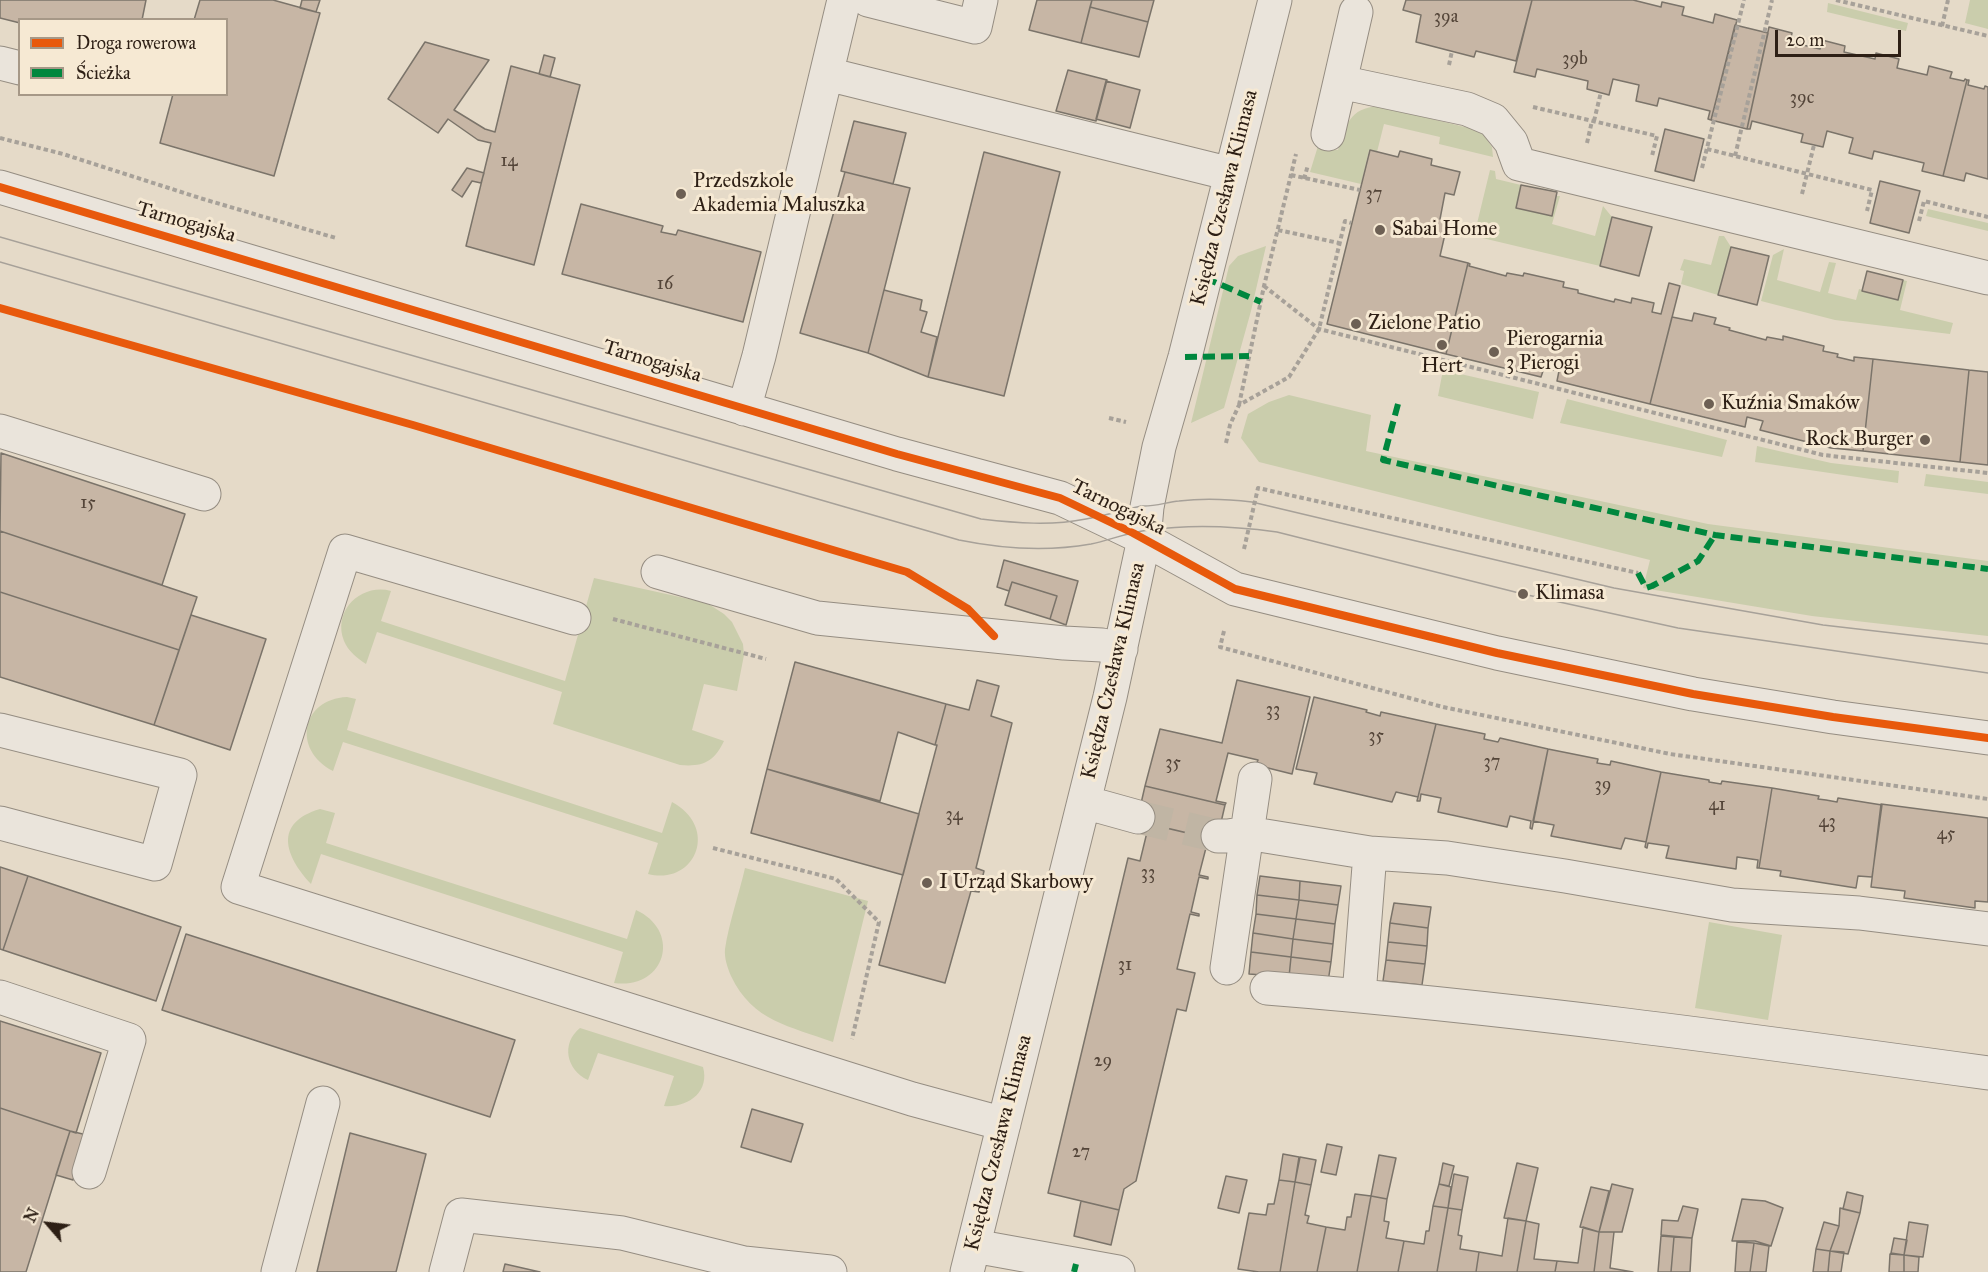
<!DOCTYPE html>
<meta charset="utf-8">
<style>
body{margin:0}
#map{position:relative;width:1988px;height:1272px;overflow:hidden;background:#e5dac8;font-family:"IM FELL Great Primer",serif}
canvas{display:block}
.legend{position:absolute;left:18px;top:18px;width:210px;height:78px;box-sizing:border-box;background:#f6e9d3;border:2px solid #a69887;margin:0;padding:8px 10px;list-style:none;font-size:18px;color:#2d1f15}
.legend li{display:flex;align-items:center;gap:12px;height:30px}
.legend b{width:30px;border:2px solid #a69887}
.north{position:absolute;left:18px;top:1194px;width:60px;height:60px;-webkit-text-stroke:4px #f6e9d3;paint-order:stroke;rotate:298deg;font-size:16px;font-weight:700;line-height:24px;text-align:center;color:#2d1f15}
.north::after{content:'';display:block;margin:auto;width:21px;height:27px;background:#2d1f15;clip-path:polygon(50% 0,100% 100%,50% 72%,0 100%)}
.scale{position:absolute;left:1775px;top:30px;width:126px;height:27px;box-sizing:border-box;border:3px solid #2d1f15;border-top:0;padding-left:8px;font-size:18px;line-height:21px;white-space:nowrap;color:#2d1f15;-webkit-text-stroke:4px #f6e9d3;paint-order:stroke}
</style>
<div id="map">
<canvas width="1988" height="1272"></canvas>
<ul class="legend">
<li><b style="height:8px;background:#e8590c"></b>Droga rowerowa</li>
<li><b style="height:8px;background:#00873e"></b>Ścieżka</li>
</ul>
<div class="north">N</div>
<div class="scale">20 m</div>
</div>
<script>
const g = document.querySelector('canvas').getContext('2d');
g.lineJoin = 'round';
function paint(path, color) { g.fillStyle = color; g.fill(path, 'evenodd'); }
function trace(path, color, width, dash) { g.strokeStyle = color; g.lineWidth = width; g.lineCap = dash ? 'butt' : 'round'; g.setLineDash(dash || []); g.stroke(path); }
function drawText(font, color, halo, rows, align = 'center') {
  g.font = font + ' "IM FELL Great Primer",serif'; g.lineWidth = 6; g.setLineDash([]); g.textBaseline = 'middle'; g.strokeStyle = halo; g.fillStyle = color; for (const [text, x, y, turn = 0] of rows) {
    g.save(); g.translate(x, y); g.rotate((+turn || 0) * Math.PI / 180); g.textAlign = isNaN(turn) ? turn : align; if (halo) g.strokeText(text, 0, 0); g.fillText(text, 0, 0); g.restore();
  }
}
const green = new Path2D(`
 M1970,0H1988V29L1965,23Z
 M1828,3L1908,23L1906,31L1827,12Z
 M1379,106L1481,131L1492,147L1493,157L1439,144L1440,137L1384,124L1377,152L1369,150L1361,184L1310,172L1318,146L1338,150C1346,125 1349,108 1379,106Z
 M1490,170L1495,171L1496,179L1521,185L1516,207L1552,216L1557,196H1560L1552,224L1595,236L1603,206L1612,217L1600,266L1474,236Z
 M1928,209L1988,223V231L1926,216Z
 M1719,236H1724L1731,247L1718,295L1681,284L1684,271L1680,270L1684,259L1711,265Z
 M1266,246L1251,311L1224,408L1191,423L1229,266L1238,256Z
 M1784,249L1777,280L1820,292L1829,262L1836,263L1828,293L1856,300L1859,289L1897,299L1903,280L1907,281L1900,310L1953,323L1950,334L1835,320L1761,301L1773,255Z
 M1443,370L1539,392L1533,419L1438,396Z
 M1289,395L1371,415L1366,451L1708,524L1988,561V636L1812,616L1643,588L1650,560L1259,462L1241,438L1248,414L1269,402Z
 M1567,399L1727,440L1722,457L1560,423Z
 M1757,446L1831,463L1899,471L1898,483L1755,462Z
 M1926,474L1988,482V494L1924,486Z
 M594,578L707,603L724,614L732,622L743,644L744,655L737,691L704,684L692,730L724,741C714,762 703,767 680,765L553,724L562,692L377,632L366,664C357,658 348,651 344,641C332,610 362,583 391,591L381,621L565,681Z
 M347,697L356,699L347,730L662,833L672,802C720,828 695,886 648,874L658,843L343,742L333,771C292,750 301,699 347,697Z
 M320,809L335,813L326,843L627,939L636,910C682,931 666,990 614,983L623,952L321,854L311,884C285,856 273,823 320,809Z
 M745,868L868,901L833,1042C790,1026 753,1022 731,976C728,969 724,958 725,949C729,923 739,894 745,868Z
 M1709,922L1782,935L1768,1020L1695,1008Z
 M580,1028L703,1067C710,1092 688,1108 664,1106L674,1076L598,1053L588,1080C566,1070 561,1043 580,1028Z`);
const building = new Path2D(`
 M0,0H146L142,20H20V23L0,18Z
 M200,0H273L320,13L274,176L160,143L173,94H226V20H194Z
 M302,0H320L316,12L300,8Z
 M1037,0H1092L1081,43L1029,30Z
 M1092,0H1154L1148,22L1090,7Z
 M1406,0H1532L1516,61L1476,51L1474,57L1416,42L1421,15L1403,10Z
 M1532,0H1633L1661,7L1662,2L1684,7L1682,15L1713,23L1715,14L1737,20L1711,120L1708,119L1710,111L1659,98L1657,106L1636,101L1639,85L1613,79L1609,95L1587,89L1588,81L1537,69L1535,77L1514,72Z
 M1090,7L1148,22L1139,57L1081,43Z
 M1735,25L1768,33L1747,129L1711,120Z
 M1769,27L1792,33L1790,42L1820,49L1822,40L1845,46L1844,52L1875,59L1876,53L1899,59L1897,68L1927,75L1929,66L1952,72L1950,78L1964,81L1965,79L1967,80L1943,176L1922,171L1924,163L1874,151L1872,159L1849,153L1853,138L1827,131L1823,147L1801,142L1803,134L1752,121L1750,129H1747Z
 M425,42L489,60L454,110L485,129L495,132L511,66L580,85L534,265L466,246L491,143L478,140L448,119L438,133L388,99Z
 M544,55L555,58L550,77L539,74Z
 M1068,70L1107,80L1096,121L1056,111Z
 M1967,80H1969L1968,85L1984,89L1985,86L1988,87V179L1966,173L1964,181L1943,176Z
 M1106,81L1140,90L1130,128L1096,119Z
 M854,121L906,133L893,184L841,171Z
 M1665,129L1704,139L1694,181L1655,171Z
 M1370,150L1398,157L1400,151L1432,159L1431,165L1460,172L1454,195L1445,193L1440,219L1448,221L1440,256L1468,263L1446,354L1327,324Z
 M984,152L1060,172L1004,396L928,377Z
 M467,168L484,173L481,183L472,181L462,197L452,190Z
 M845,172L910,188L868,353L800,333Z
 M1880,181L1920,191L1909,233L1870,223Z
 M1521,185L1557,192L1552,216L1516,208Z
 M581,204L663,226L661,232L676,235L678,230L761,252L743,322L562,274Z
 M1612,217L1652,227L1639,276L1600,266Z
 M1731,247L1769,256L1757,305L1718,295Z
 M1468,263L1470,264L1469,266L1506,276L1507,273L1523,276L1524,273L1564,282L1563,287L1578,290V293L1614,302L1615,299L1631,303L1632,298L1654,303L1652,312L1661,314L1669,283L1680,286L1650,404L1557,381L1559,371L1544,368L1541,377L1446,354Z
 M1867,271L1903,280L1898,300L1862,291Z
 M884,290L922,300L920,310L927,312L921,332L937,337L928,377L868,353Z
 M1694,313L1716,318L1714,324L1730,328L1729,330L1766,340L1767,337L1783,340V336L1824,346L1823,351L1838,354L1837,357L1854,361V357L1873,359L1863,451L1831,448L1760,430L1763,421L1747,417L1745,427L1650,404L1672,317L1692,321Z
 M1873,359L1969,370L1960,462L1863,451Z
 M1969,370L1988,372V465L1960,462Z
 M1,453L185,514L162,585L0,531Z
 M0,531L197,597L179,650L0,592Z
 M1004,560L1078,581L1066,625L1050,619L1057,596L1012,582L1009,591L997,587Z
 M1012,582L1057,596L1050,619L1005,605Z
 M0,592L179,650L154,725L0,677Z
 M191,615L266,639L230,750L154,725Z
 M795,662L946,704L935,745L898,732L880,801L767,769Z
 M977,680L999,686L991,716L1012,723L976,868L984,871L979,892L971,891L945,983L879,965L937,745H935L946,704L969,710Z
 M1237,680L1310,697L1292,774L1256,765L1258,760L1228,753L1216,801L1226,803L1225,805L1145,786L1160,729L1222,743Z
 M1314,697L1367,710L1366,712L1380,716L1381,712L1436,724L1418,797L1396,792L1392,802L1314,784L1317,773L1296,769Z
 M1436,724L1485,734L1484,739L1498,742L1500,738L1548,749L1532,829L1530,828L1531,821L1510,816L1507,827L1438,812L1441,798L1421,794L1420,801H1417Z
 M1548,749L1598,759L1597,763L1610,765L1611,761L1661,772L1646,842L1625,838L1621,849L1551,836L1554,825L1533,821Z
 M767,769L919,814L903,875L751,833Z
 M1661,772L1709,780V782L1721,784L1722,781L1772,788L1759,868H1757L1758,860L1737,857L1736,869L1666,858L1669,846L1648,843L1647,848L1645,847Z
 M1145,786L1225,805L1217,840L1137,821Z
 M1772,788L1819,796L1818,799L1826,800L1837,802L1838,798L1882,805L1872,877L1858,876L1856,888L1780,876L1781,871L1759,868Z
 M1881,804L1988,818V902L1975,901V908L1904,898L1905,891L1871,887Z
 M1149,824L1217,840H1208L1199,875L1208,877V879L1199,877L1191,912L1199,914V916L1190,914L1177,969L1195,973L1186,1011L1177,1009L1136,1181L1124,1189L1119,1210L1048,1193L1128,858L1140,861Z
 M0,867L28,876L3,950L0,949Z
 M28,876L181,927L156,1001L3,950Z
 M1260,876L1300,881L1299,900L1257,895Z
 M1300,881L1341,886L1338,905L1299,900Z
 M1257,895L1299,900L1296,919L1256,914Z
 M1299,900L1338,905L1335,924L1296,919Z
 M1394,903L1431,907L1428,928L1390,923Z
 M1256,914L1296,919L1293,939L1253,933Z
 M1296,919L1335,924L1333,944L1293,939Z
 M1390,923L1428,928L1427,946L1388,942Z
 M1253,933L1293,939L1291,957L1251,952Z
 M186,934L515,1040L490,1117L162,1010Z
 M1293,939L1333,944L1331,962L1291,957Z
 M1388,942L1427,946L1425,964L1386,960Z
 M1251,952L1291,957L1289,977L1249,974Z
 M1291,957L1331,962L1328,982L1289,977Z
 M1386,960L1425,964L1422,985L1383,981Z
 M0,1021L101,1053L76,1133L0,1108Z
 M0,1108L70,1131L26,1272H0Z
 M752,1109L803,1124L791,1162L741,1147Z
 M70,1131L87,1135L73,1180L56,1175Z
 M350,1133L426,1154L396,1272H317Z
 M1327,1144L1342,1147L1336,1175L1321,1172Z
 M1283,1154L1299,1157L1295,1182L1279,1180Z
 M1379,1155L1396,1158L1387,1199L1371,1196Z
 M1300,1157L1316,1160L1311,1185L1295,1182Z
 M1443,1163L1454,1166L1449,1186L1439,1184Z
 M1517,1163L1538,1168L1526,1221L1504,1218Z
 M1454,1174L1468,1177L1462,1210L1448,1208Z
 M1226,1176L1247,1180L1239,1213L1218,1208Z
 M1279,1180L1295,1182L1280,1272H1259L1238,1269L1249,1213L1266,1215L1268,1204H1274Z
 M1295,1182L1311,1185L1305,1215L1309,1216L1307,1223L1326,1227L1317,1272H1280Z
 M1439,1184L1451,1187L1448,1208L1433,1206Z
 M1612,1184L1633,1189L1622,1232H1599Z
 M1591,1187L1609,1191L1599,1232L1580,1227Z
 M1847,1192L1863,1196L1860,1213L1843,1209Z
 M1355,1194L1371,1196L1357,1272H1317L1326,1227L1345,1230L1347,1217H1351Z
 M1371,1196L1387,1199L1384,1221L1389,1222L1386,1238L1404,1241L1398,1272H1357Z
 M1742,1199L1765,1201L1783,1208L1771,1246L1755,1241H1732Z
 M1081,1201L1119,1210L1111,1245L1074,1236Z
 M1433,1206L1448,1208L1437,1272H1398L1404,1241L1424,1244L1426,1231H1429Z
 M1683,1206L1698,1209L1692,1238L1661,1235L1662,1220L1678,1221Z
 M1448,1208L1462,1210L1458,1235L1462,1236L1460,1249L1479,1252L1476,1272H1437Z
 M1840,1208L1860,1213L1848,1254L1830,1251L1839,1226Z
 M1508,1218L1526,1221L1517,1272H1476L1479,1252L1502,1256Z
 M1526,1221L1539,1224L1534,1259L1557,1261L1555,1272H1517Z
 M1824,1222L1839,1226L1830,1251L1816,1249Z
 M1909,1222L1928,1225L1923,1257L1904,1255Z
 M1583,1227L1599,1232L1594,1272H1555L1557,1261L1578,1263Z
 M1599,1232H1614L1610,1268L1633,1272H1594Z
 M1661,1236L1674,1237L1671,1272H1658Z
 M1674,1237L1692,1238L1690,1272H1671Z
 M1894,1238L1907,1240L1904,1255L1891,1253Z
 M1737,1242L1754,1243L1750,1272H1735Z
 M1754,1243L1769,1246L1766,1272H1750Z
 M1816,1249L1830,1251L1828,1272H1813Z
 M1830,1251L1844,1252L1841,1272H1828Z
 M1890,1254L1904,1255V1272H1889Z
 M1904,1255L1919,1257L1918,1272H1904Z
 M505,1264L540,1272H503Z`);
const minorTunnel = new Path2D(`
 M1138,817L1218,836`);
const path = new Path2D(`
 M1836,0L1988,36
 M1942,26L1948,0
 M1449,65L1452,51
 M1533,107L1657,136L1652,156
 M1594,121L1601,92
 M0,138L63,154L203,199L336,238
 M1587,143L1592,121
 M1707,149L1872,190L1867,211
 M1735,156L1772,0
 M1702,168L1744,0
 M1291,175L1360,190
 M1304,179L1308,165
 M1802,194L1814,145
 M1919,221L1924,201L1988,217
 M1278,230L1339,243
 M1264,286L1319,329L1823,455L1988,473
 M1239,405L1264,286L1296,154
 M1109,418L1126,422
 M1226,443L1230,425L1239,405L1289,377L1319,329L1345,221L1351,223
 M1244,549L1258,488L1638,573
 M613,619L766,659
 M1224,631L1220,647L1443,707L1670,754L1988,799
 M713,848L836,879L879,922L852,1039`);
const minor = new Path2D(`
 M868,0L975,27L981,0
 M0,63L20,68
 M827,74L1231,174
 M1340,82L1467,109L1493,120L1511,142L1519,164L1988,278
 M1328,134L1356,12
 M0,187L897,454L1060,498L1133,533L1235,589L1497,653L1693,694L1833,717L1988,738
 M744,409L759,356L844,0
 M0,431L204,494
 M658,572L817,618L1064,643L1102,645L1121,649
 M574,618L345,551L238,887L912,1099L1004,1124
 M0,730L180,775L155,864L0,823
 M1084,802L1138,817
 M1218,836H1228L1247,833L1370,853L1359,995
 M1370,853L1447,858L1565,876L1732,905L1859,913L1988,929
 M1227,968L1255,779
 M1267,988C1508,1007 1748,1040 1988,1073
 M0,997L129,1040L89,1172
 M974,1246L1118,1272
 M278,1272L323,1103
 M446,1272L461,1215L622,1233L744,1263L830,1272
 M967,1272L1110,697L1144,539L1147,507L1159,447L1185,357L1275,0`);
const tram = new Path2D(`
 M0,237L981,519C1016,523 1051,526 1086,519C1104,516 1123,510 1141,506C1154,507 1167,502 1179,501C1204,498 1227,499 1252,502L1614,588L1823,625L1988,644
 M0,262L959,540C1003,549 1046,552 1091,544C1110,540 1129,532 1149,530C1192,524 1234,526 1277,532L1523,594L1678,628L1988,673`);
const quiet = new Path2D(`
 M1205,278L1261,302
 M1185,357L1249,356
 M1398,404L1383,460L1715,535L1988,569
 M1638,573L1646,588L1652,586L1698,561L1715,535
 M1074,1272L1076,1264`);
const cycleway = new Path2D(`
 M0,187L897,454L1060,498L1133,533L1235,589L1497,653L1693,694L1833,717L1988,738
 M0,308L413,425L907,572L968,609L994,636`);
const markers = [
 [681,194,6,"#6d6054"],
 [1380,230,6,"#6d6054"],
 [1356,324,6,"#6d6054"],
 [1442,345,6,"#6d6054"],
 [1494,352,6,"#6d6054"],
 [1709,404,6,"#6d6054"],
 [1925,440,6,"#6d6054"],
 [1523,594,6,"#6d6054"],
 [927,883,6,"#6d6054"]
];
const numberNames = [
 ["39a",1446,18],
 ["39b",1575,60],
 ["39c",1802,99],
 ["14",509,162],
 ["37",1374,195],
 ["16",665,285],
 ["15",88,504],
 ["33",1273,711],
 ["35",1376,737],
 ["37",1492,763],
 ["35",1173,764],
 ["39",1603,786],
 ["41",1717,806],
 ["34",954,816],
 ["43",1827,823],
 ["45",1946,835],
 ["33",1148,874],
 ["31",1125,966],
 ["29",1103,1062],
 ["27",1081,1153]
];
const poiNames = [
 ["Przedszkole",693,182],
 ["Akademia Maluszka",693,206],
 ["Sabai Home",1392,230],
 ["Zielone Patio",1368,324],
 ["Pierogarnia",1506,340],
 ["3 Pierogi",1506,364],
 ["Hert",1442,367,"center"],
 ["Kuźnia Smaków",1721,404],
 ["Rock Burger",1913,440,"right"],
 ["Klimasa",1535,594],
 ["I Urząd Skarbowy",939,883]
];
const streetNames = [
 ["Księdza Czesława Klimasa",1225,198,-76],
 ["Tarnogajska",186,223,16],
 ["Tarnogajska",652,362,17],
 ["Tarnogajska",1118,508,26],
 ["Księdza Czesława Klimasa",1114,671,-77],
 ["Księdza Czesława Klimasa",999,1143,-76]
];
paint(green, '#cacdac');
paint(building, '#c7b6a5');
trace(building, '#7b746a', 1.5);
trace(minorTunnel, '#c0b5a4', 33, [33, 16]);
trace(minor, '#958d82', 35);
trace(path, '#a7a199', 4, [4.5, 3]);
trace(minor, '#eae4db', 33);
trace(tram, '#a7a199', 1.5);
trace(quiet, '#00873e', 6, [12, 6]);
trace(cycleway, '#e8590c', 8);
for (const [x, y, r, color] of markers) { const dot = new Path2D(); dot.arc(x, y, r, 0, 2 * Math.PI); g.fillStyle = color; g.fill(dot); trace(dot, '#f6e9d3', 2); }
drawText('18px', '#544539', null, numberNames);
drawText('21px', '#2d1f15', '#f6e9d3', poiNames, 'left');
drawText('21px', '#2d1f15', '#f6e9d3', streetNames);
</script>
